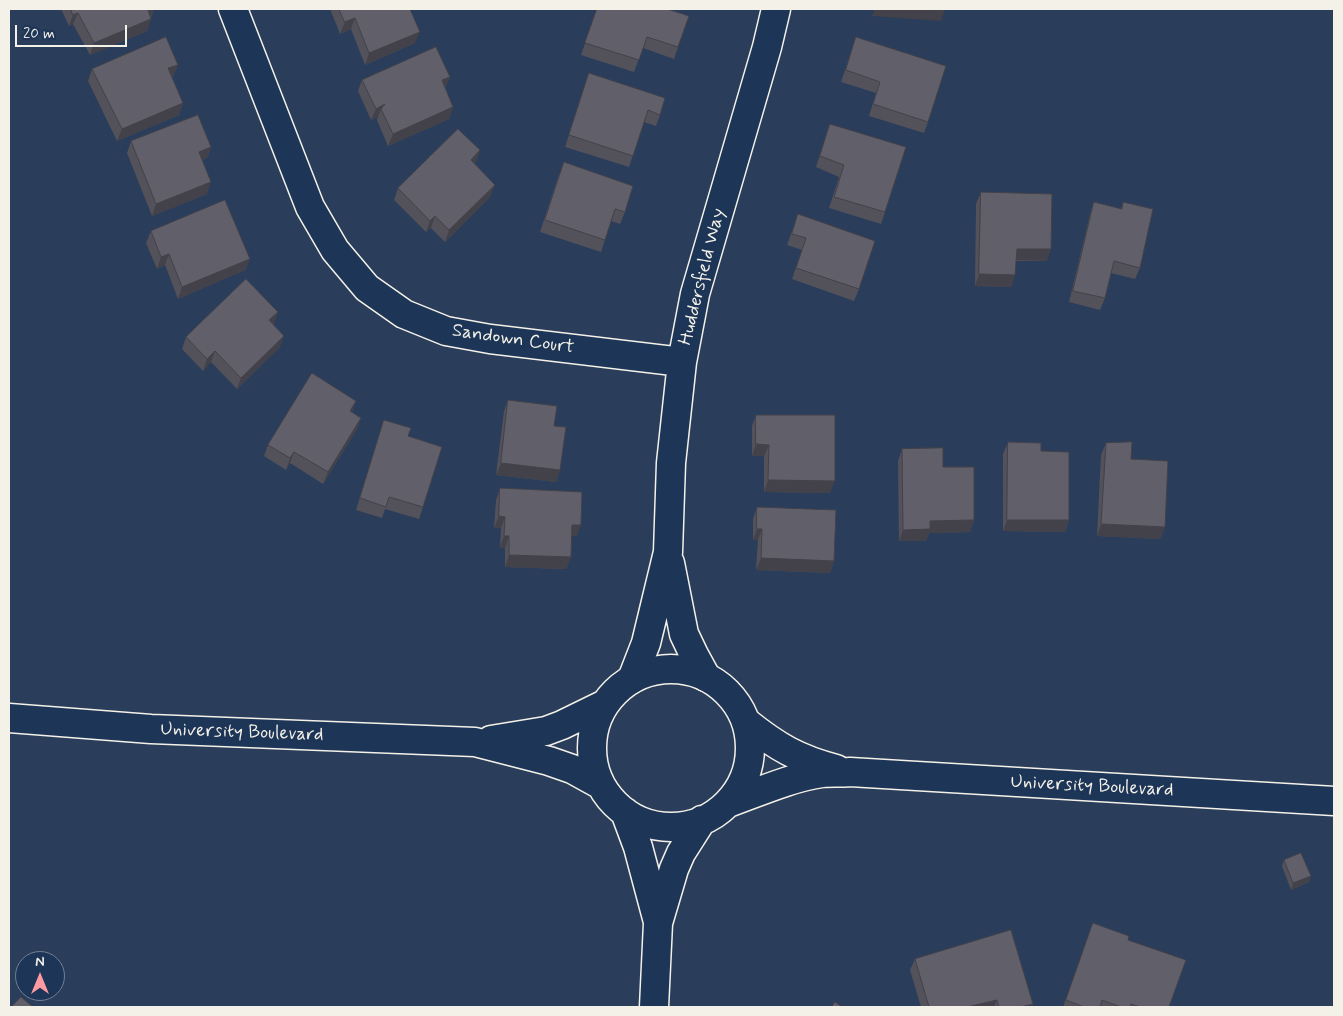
<!DOCTYPE html>
<style>
body{margin:0}
#map{position:relative;width:1343px;height:1016px;overflow:hidden;background:#2a3d5b;font-family:Mynerve,sans-serif}
canvas{display:block}
.frame{position:absolute;inset:0;border:10px solid #f4f1e8;pointer-events:none}
.north{position:absolute;left:15px;top:951px;width:50px;height:50px;box-sizing:border-box;background:#1d3557;border:1px solid #738091;border-radius:50%;rotate:0deg;font-size:14px;font-weight:700;line-height:20px;text-align:center;color:#f4f1e8}
.north::after{content:'';display:block;margin:auto;width:18px;height:22px;background:#ff9aa2;clip-path:polygon(50% 0,100% 100%,50% 72%,0 100%)}
.scale{position:absolute;left:15px;top:25px;width:112px;height:22px;box-sizing:border-box;border:2px solid #f4f1e8;border-top:0;padding-left:6px;font-size:15px;line-height:18px;white-space:nowrap;color:#f4f1e8;-webkit-text-stroke:4px #1d3557;paint-order:stroke}
</style>
<div id="map">
<canvas width="1343" height="1016"></canvas>
<div class="frame"></div>
<div class="north">N</div>
<div class="scale">20 m</div>
</div>
<script>
const g = document.querySelector('canvas').getContext('2d');
g.lineJoin = 'round';
function trace(path, color, width, dash) { g.strokeStyle = color; g.lineWidth = width; g.lineCap = dash ? 'butt' : 'round'; g.setLineDash(dash || []); g.stroke(path); }
function paint(path, color) { g.fillStyle = color; g.fill(path, 'evenodd'); }
function drawText(font, color, halo, rows, align = 'center') {
  g.font = font + ' Mynerve,sans-serif'; g.lineWidth = 4.5; g.setLineDash([]); g.textBaseline = 'middle'; g.strokeStyle = halo; g.fillStyle = color; for (const [text, x, y, turn = 0] of rows) {
    g.save(); g.translate(x, y); g.rotate((+turn || 0) * Math.PI / 180); g.textAlign = isNaN(turn) ? turn : align; if (halo) g.strokeText(text, 0, 0); g.fillText(text, 0, 0); g.restore();
  }
}
const minor = new Path2D(`
 M233,9L310,207L335,250L367,288L404,314L446,331L490,339L682,362
 M670,563L684,634L694,655L706,677
 M632,679L646,643L668,552L671,463L682,362L695,294L767,47L776,9`);
const tertiary = new Path2D(`
 M592 748a79 79 0 1 1 158 0a79 79 0 1 1-158 0Z
 M9,718L151,729L475,742L549,761L572,769L601,785
 M746,722C777,747 798,759 836,769
 M491,740L546,731L562,725L605,704
 M728,803C756,793 792,777 822,773C831,772 840,773 850,772L1334,801
 M625,812L638,847L658,922
 M654,1007L658,923L674,869L681,853L702,820`);
const wall = new Path2D(`
 M61,9H154L147,31L90,55L73,24L69,26Z
 M330,9H410L415,43L365,65L351,29L340,34Z
 M597,9L678,47L674,59L643,48L634,72L581,55Z
 M856,37L928,122L924,133L869,116L876,93L841,82Z
 M178,65L173,76L172,77L183,103L179,115L117,141L88,81L92,69Z
 M589,73L660,115L656,126L644,122L629,167L565,147Z
 M450,77L445,88L453,107L449,119L388,146L377,120L378,117L371,120L358,91L362,80Z
 M830,124L885,212L881,224L829,208L839,177L816,167Z
 M131,141L211,147L207,158L202,160L207,194L152,216L127,153Z
 M480,150L476,162L474,164L490,197L445,242L431,228L426,232L394,200L398,188Z
 M559,174L625,212L620,224L611,221L601,252L540,232Z
 M981,192L1047,261H1016L1015,275L1011,287L975,286L976,204Z
 M1094,202L1121,209L1123,202L1140,268L1135,279L1111,273L1105,298L1100,310L1069,302L1090,214Z
 M798,214L859,289L854,301L792,279L802,250L787,245Z
 M151,231L250,259L245,270L178,299L165,265L157,269L146,243Z
 M273,324L280,347L237,389L211,362L203,371L182,349L186,337L274,324Z
 M508,400L554,426L560,470L556,482L496,475L504,411Z
 M356,401L352,412L361,418L357,429L323,484L290,463L286,470L264,456L268,445Z
 M756,415L830,493L764,492V456H752V426Z
 M384,420L408,436L423,507L419,519L385,509L382,518L356,510Z
 M1008,442L1041,451L1069,520L1065,532L1003,531V454Z
 M1106,443L1131,459L1165,527L1160,539L1097,536L1101,455Z
 M902,449L974,520L970,532L929,533L926,541H899L898,461Z
 M500,488L577,536H571V557L566,569L505,567V548H500L501,528H494L496,500Z
 M757,507L834,561L830,573L756,570L758,540H753V519Z
 M1284,860L1309,882L1291,890L1282,866Z
 M1093,923L1128,940L1169,1007H1063Z
 M915,959L1033,1004L1031,1007H921L910,970Z`);
const shadedWall = new Path2D(`
 M151,9H154L150,19L148,10Z
 M875,9H934L945,10L941,21L872,16Z
 M78,13L73,24L69,26L73,15Z
 M355,18L351,29L340,34L345,22Z
 M151,19L147,31L90,55L94,43Z
 M420,32L415,43L365,65L369,53Z
 M178,65L173,76L164,80L168,68Z
 M450,77L445,88L442,80Z
 M183,103L179,115L117,141L122,129Z
 M385,104L381,109L378,117L371,120L376,109Z
 M453,107L449,119L388,146L393,134Z
 M211,147L207,158L194,163L199,152Z
 M480,150L476,162L466,172L471,160Z
 M211,182L207,194L152,216L156,204Z
 M495,185L490,197L445,242L449,230Z
 M435,216L431,228L426,232L430,221Z
 M1017,249H1051L1047,261L1012,260Z
 M169,254L165,265L157,269L161,257Z
 M250,259L245,270L178,299L182,287Z
 M979,274L1015,275L1011,287L975,286Z
 M278,312L274,324L265,332L269,320Z
 M284,336L280,347L237,389L241,378Z
 M215,351L211,362L203,371L207,359Z
 M356,401L352,413L350,411Z
 M361,418L357,429L323,484L328,472Z
 M756,444L769,445L764,456H752Z
 M294,452L290,463L286,470L290,458Z
 M501,463L560,470L556,482L496,475Z
 M768,480L835,481L830,493L764,492Z
 M499,516L505,517L501,528H494Z
 M974,520L970,532L929,533L926,541H899L903,530L930,521Z
 M1007,520H1069L1065,532L1003,531Z
 M1101,524L1165,527L1160,539L1097,536Z
 M572,525H581L577,536H567Z
 M757,529H762L758,540H753Z
 M504,536H509L505,548H500Z
 M509,555L571,557L566,569L505,567Z
 M761,558L834,561L830,573L756,570Z
 M1311,876L1309,882L1291,890L1293,883Z
 M997,1000L994,1007H967Z
 M1033,1004L1031,1007H1020Z`);
const building = new Path2D(`
 M71,9H151L148,10L151,19L94,43L78,13L73,15Z
 M339,9H410L420,32L369,53L355,18L345,22Z
 M597,9H667L689,16L678,47L647,37L639,60L585,43Z
 M166,37L178,65L168,68L183,103L122,129L92,69Z
 M856,37L946,66L928,122L873,104L880,82L846,70Z
 M436,47L450,77L442,80L453,107L393,134L381,109L385,104L376,109L362,80Z
 M589,73L665,98L660,115L648,110L633,156L569,135Z
 M198,115L211,147L199,152L211,182L156,204L131,141Z
 M830,124L906,147L885,212L834,197L844,165L820,156Z
 M458,129L480,150L471,160L495,185L449,230L435,216L430,221L398,188Z
 M564,162L633,186L625,212L615,209L605,240L545,220Z
 M981,192L1052,194L1051,249H1017L1015,275L979,274Z
 M225,200L250,259L182,287L169,254L161,257L151,231Z
 M1094,202L1122,209L1123,202L1153,209L1140,268L1114,261L1105,298L1073,291Z
 M798,214L875,241L859,289L796,268L806,238L792,234Z
 M246,279L278,312L269,320L284,336L241,378L215,351L207,359L186,337Z
 M312,373L356,401L350,411L361,418L328,472L294,452L290,458L268,445Z
 M508,400L557,406L554,426L566,427L560,470L501,463Z
 M756,415H835V481L768,480L769,445L756,444Z
 M384,420L411,428L408,436L442,447L423,507L389,497L386,507L360,498Z
 M1008,442L1041,443V451L1069,452V520H1007Z
 M1132,442L1131,459L1168,461L1165,527L1101,524L1106,443Z
 M943,448V467H974V520L930,521V529L903,530L902,449Z
 M500,488L582,492L581,525H572L571,557L509,555V536H504L505,517L499,516Z
 M757,507L836,510L834,561L761,558L762,529H757Z
 M1301,853L1311,876L1293,883L1284,860Z
 M1093,923L1129,936L1128,940L1186,960L1169,1007H1140L1131,1004L1130,1007H1121L1102,1000L1100,1007H1084L1066,1000Z
 M1011,930L1033,1004L1020,1007H999L997,1000L967,1007H929L915,959Z
 M21,997L33,1007H11Z
 M835,1002L842,1007H832Z`);
const streetNames = [
 ["Huddersfield Way",703,277,-76],
 ["Sandown Court",513,340,8],
 ["University Boulevard",242,733,2],
 ["University Boulevard",1092,787,3]
];
trace(minor, '#f4f1e8', 31);
trace(tertiary, '#f4f1e8', 31);
trace(minor, '#1d3557', 28);
trace(tertiary, '#1d3557', 28);
paint(wall, '#53525b');
paint(shadedWall, '#43424a');
paint(building, '#605f6a');
trace(building, '#43424a', 1);
drawText('19px', '#f4f1e8', '#1d3557', streetNames);
</script>
